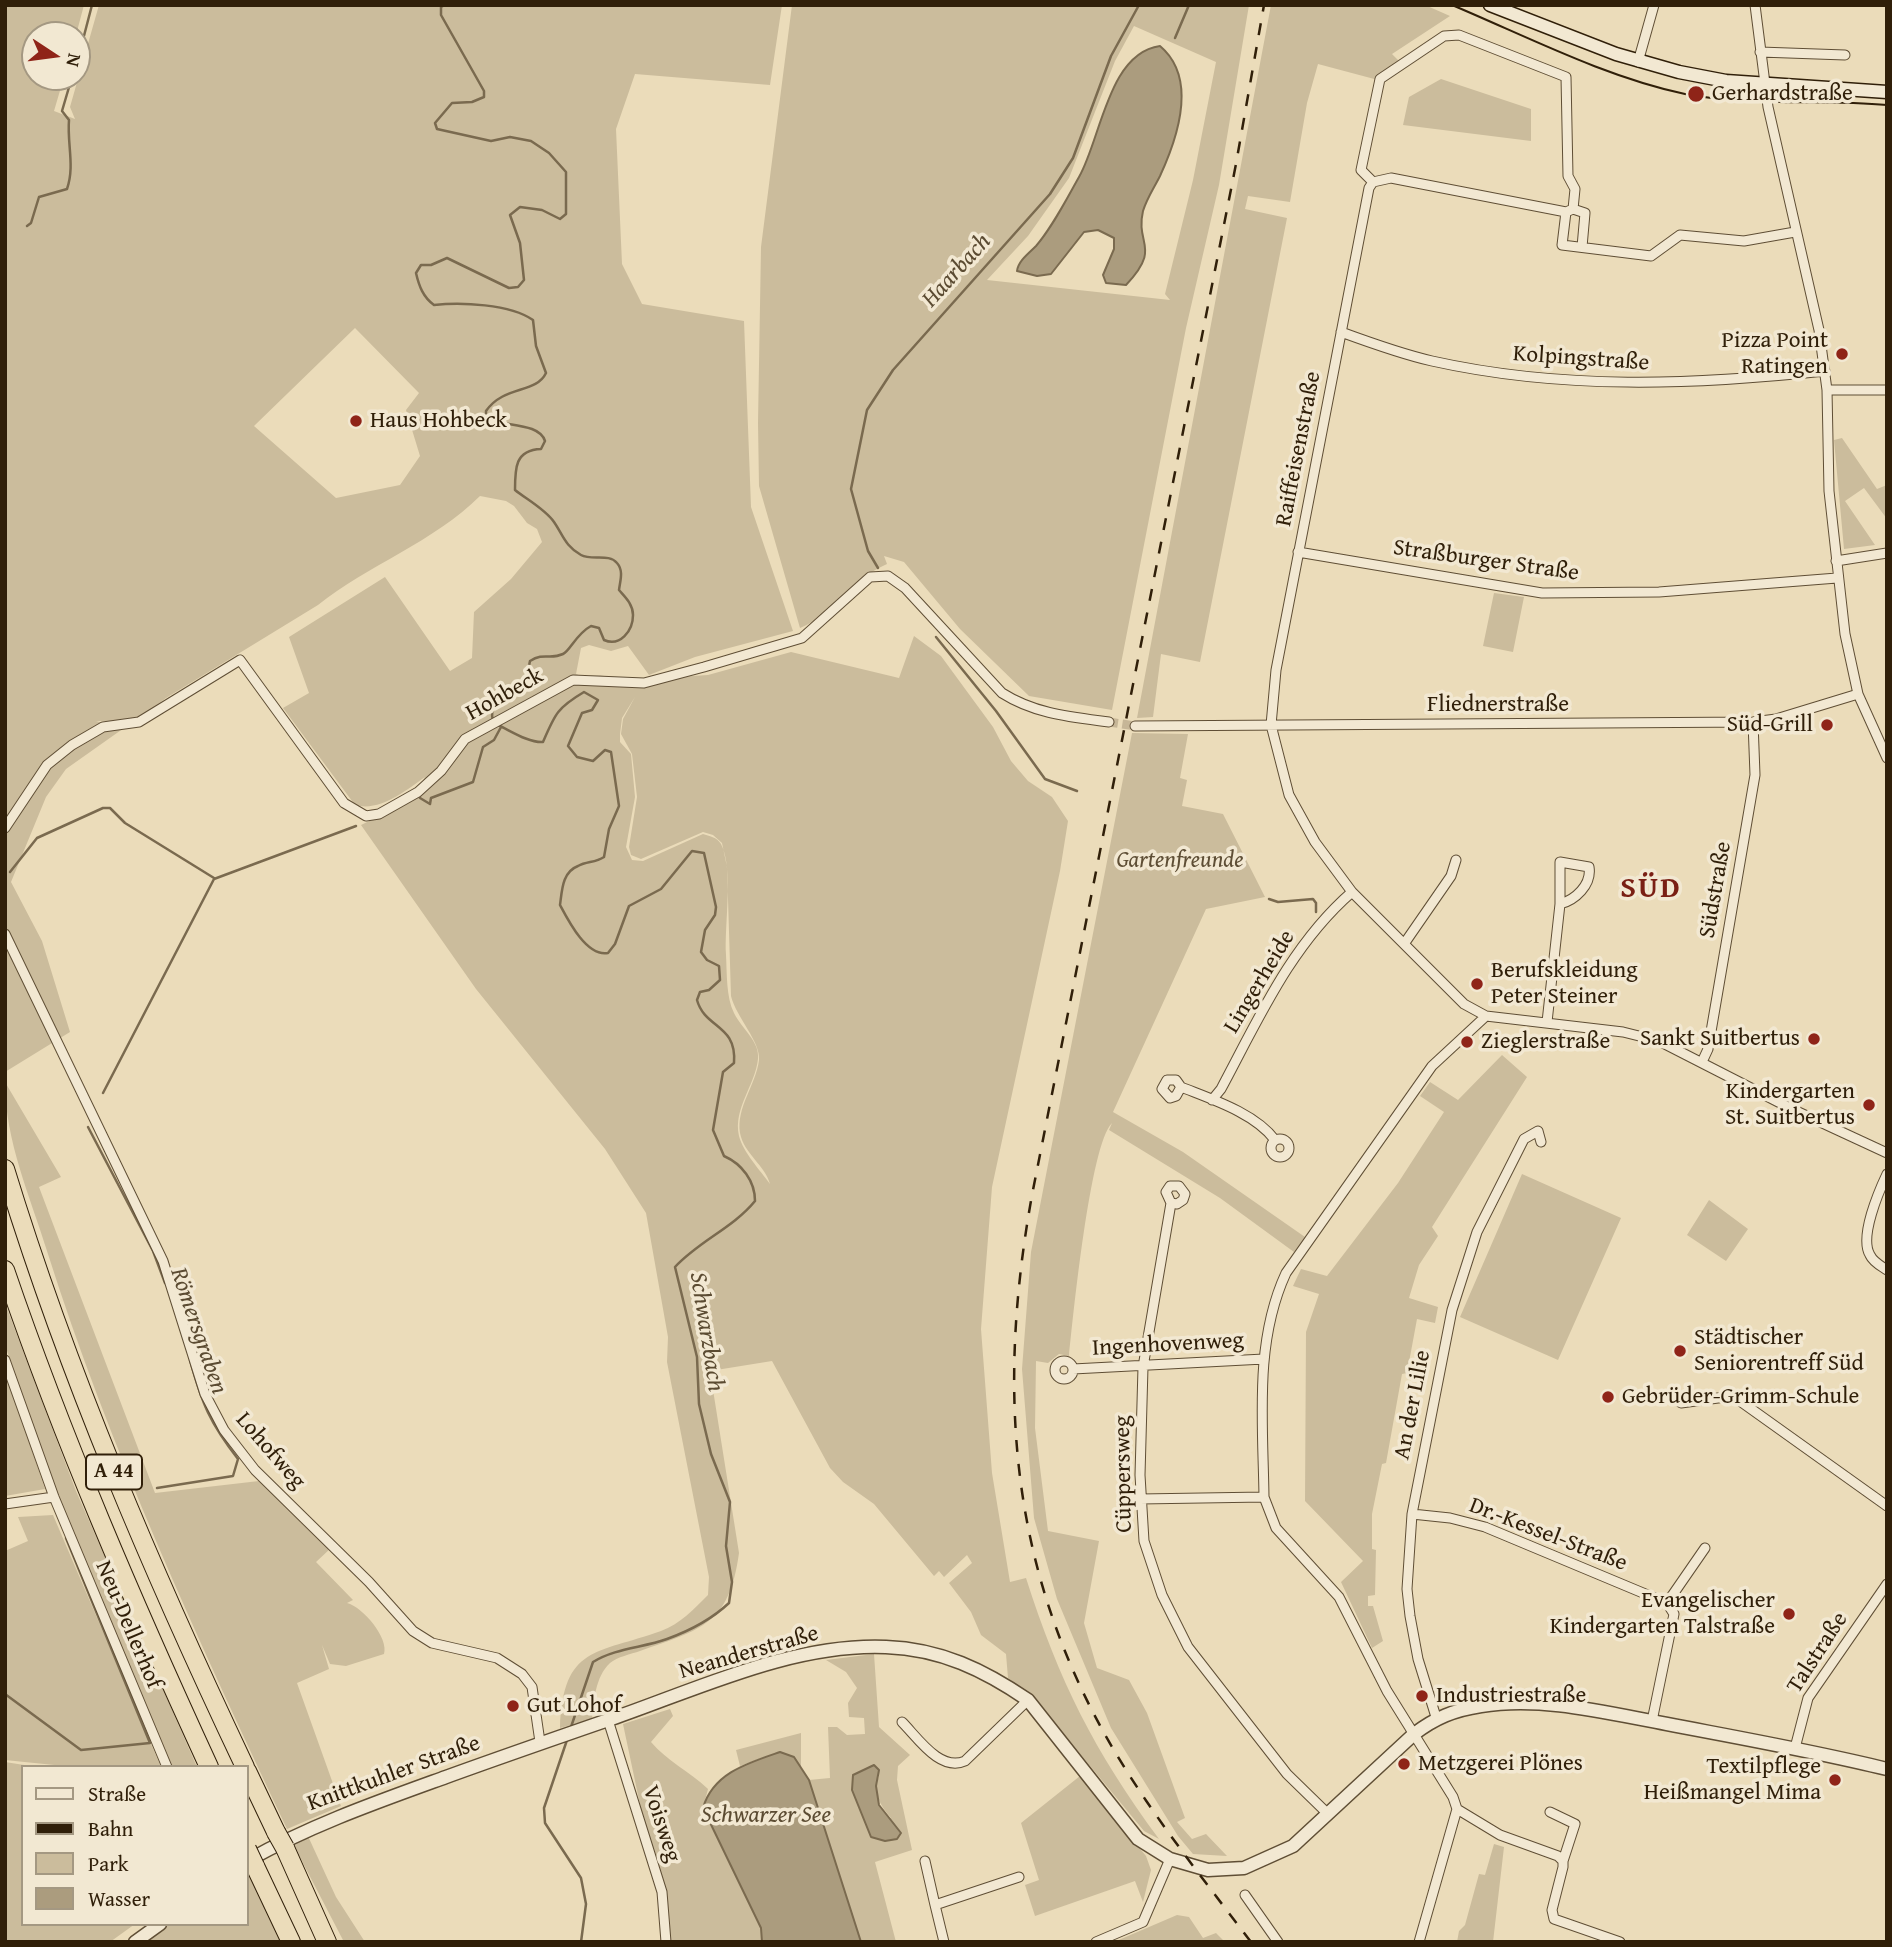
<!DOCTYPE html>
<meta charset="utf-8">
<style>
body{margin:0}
#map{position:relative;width:1892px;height:1947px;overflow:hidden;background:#ebdcba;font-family:"Gentium Book Plus",serif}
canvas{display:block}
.frame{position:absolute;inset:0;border:7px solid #301f09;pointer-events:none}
.legend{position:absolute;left:21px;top:1765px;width:228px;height:161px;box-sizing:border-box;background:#f2e8d2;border:2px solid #a49882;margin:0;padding:9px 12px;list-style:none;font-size:21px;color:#301f09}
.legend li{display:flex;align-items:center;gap:14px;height:35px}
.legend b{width:35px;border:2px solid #a49882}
.north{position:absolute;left:21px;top:21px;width:70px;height:70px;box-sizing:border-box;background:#f2e8d2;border:2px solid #a49882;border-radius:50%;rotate:103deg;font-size:19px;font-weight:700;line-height:28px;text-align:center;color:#301f09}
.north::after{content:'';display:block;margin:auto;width:24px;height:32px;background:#8f2418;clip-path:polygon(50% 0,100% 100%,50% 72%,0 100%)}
</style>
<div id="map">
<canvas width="1892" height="1947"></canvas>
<div class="frame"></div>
<ul class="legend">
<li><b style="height:9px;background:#f2e8d2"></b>Straße</li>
<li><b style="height:9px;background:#301f09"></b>Bahn</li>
<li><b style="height:19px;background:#cbbc9c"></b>Park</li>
<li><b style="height:19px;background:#ab9c7e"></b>Wasser</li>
</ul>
<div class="north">N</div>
</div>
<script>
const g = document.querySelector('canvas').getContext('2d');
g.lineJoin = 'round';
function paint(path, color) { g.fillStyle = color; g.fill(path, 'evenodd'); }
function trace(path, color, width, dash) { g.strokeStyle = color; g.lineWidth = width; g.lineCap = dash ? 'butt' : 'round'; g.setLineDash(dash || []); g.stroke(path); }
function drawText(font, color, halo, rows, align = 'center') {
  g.font = font + ' "Gentium Book Plus",serif'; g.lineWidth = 7; g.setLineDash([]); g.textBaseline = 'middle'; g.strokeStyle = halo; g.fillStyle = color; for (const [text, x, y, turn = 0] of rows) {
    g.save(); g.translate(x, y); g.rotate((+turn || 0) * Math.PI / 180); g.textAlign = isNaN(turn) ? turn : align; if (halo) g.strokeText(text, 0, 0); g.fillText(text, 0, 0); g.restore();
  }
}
const green = new Path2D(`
 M5,5H84L76,35H35V77H64L54,111L75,119L70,107L99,5H782L770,85L635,74L616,129L622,264L642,304L744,321L751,507L793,631L695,657L649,675L628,646L611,651L589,645L581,648L576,674C589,680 602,670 613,681L708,675L791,652L899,678L914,636L941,656L993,727L1011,761L1028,781L1052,797L1068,821L1060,871L992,1187L981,1329L992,1473L1010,1582L1026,1578C1059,1681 1094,1751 1159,1839L1144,1831L1032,1696L1008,1678L1006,1654L981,1635L971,1612L949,1583L972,1563L967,1555L944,1577L939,1571L934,1576L874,1504L843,1482L830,1468L772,1361L710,1371L739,1553C729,1625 702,1629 640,1651C631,1654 617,1657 610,1663C595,1677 594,1701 592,1719L560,1728C563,1645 597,1654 661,1631C680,1624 694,1609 708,1595L709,1577L667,1362L668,1337L646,1213L605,1149L476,989L361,825L409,802L425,777C405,791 380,812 355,805L283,708L309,693L289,637L385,577L450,671L472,658L474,612L511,579L542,542L537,529L527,523L514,506L506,501L480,496C434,542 368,565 318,605L166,698L136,721H96L124,728L66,769L46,797L11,882L42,941L70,1032L5,1072ZM355,328L419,393L406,410L420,456L400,485L336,498L254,426ZM635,697L623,719L621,734L632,754L637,797L629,847L631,855L641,859L703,832L713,835L722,843L727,867L731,996C736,1017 761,1042 759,1060C756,1085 736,1107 740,1133C744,1154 765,1165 770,1184C760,1170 743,1152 739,1136C733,1108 755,1086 758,1059C760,1041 741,1028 734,1013C726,997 727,973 726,955C724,926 734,869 721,844C717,837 709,836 703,834L643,861L632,860L626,847L635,797L631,754L620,742V734L622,718Z
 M792,5H1249L1219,185L1186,328L1112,710L1029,696L960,629L904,562L884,556L887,564C850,580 834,614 800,628L759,486L758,423L761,247ZM1134,26L1216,62L1193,180L1165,294L1170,300L987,280L1028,236L1069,178L1115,61Z
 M1271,5H1425L1450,16L1392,54L1401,63L1378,80L1318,64L1307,103L1290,202L1248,196L1245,209L1287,218L1200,662L1161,654L1153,717L1137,718Z
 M1441,79L1531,109V141L1403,125L1409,97Z
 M1842,438L1877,489L1887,485V519L1864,488L1845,501L1875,545L1844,549L1834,440Z
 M1494,593L1524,597L1513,652L1483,646Z
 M1132,733L1188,734L1180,778L1187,780L1182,806L1223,814L1265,897L1206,909L1113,1112L1183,1152L1305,1237L1294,1252L1220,1198L1109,1130L1112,1123C1090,1144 1073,1318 1069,1356L1059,1354L1048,1363L1036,1361L1035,1428L1048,1531L1099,1541L1084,1623L1097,1668L1129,1680L1147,1713L1185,1818L1177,1822L1192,1839L1206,1834L1227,1856L1193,1854L1178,1836L1111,1728L1057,1599L1034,1518L1022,1369L1031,1252Z
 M1502,1055L1527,1077L1432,1227L1438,1236L1419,1265L1409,1298L1438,1307L1435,1323L1417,1319L1407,1373L1402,1374L1386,1463L1382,1464L1372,1514V1549L1376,1550L1375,1595L1368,1596V1606H1373L1383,1641L1372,1648L1341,1582L1363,1561L1305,1501L1306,1332L1319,1294L1293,1286L1301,1269L1327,1276L1398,1183L1444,1112L1420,1096L1430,1082L1458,1100Z
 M5,1082L61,1177L39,1187L155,1493L259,1481L331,1548L316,1562L353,1600L347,1603C363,1607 389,1638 384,1654L346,1666L330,1664L322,1645L329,1669L297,1683L341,1806L287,1829C198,1640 110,1450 47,1251C30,1196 5,1141 5,1082Z
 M1522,1174L1621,1218L1558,1360L1460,1317Z
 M1709,1200L1748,1229L1726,1261L1687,1235Z
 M5,1303L76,1491L197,1767H172L57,1496L5,1345Z
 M5,1370L45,1489L5,1496Z
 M53,1515L161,1767H74L5,1760V1551L28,1541L18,1517Z
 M874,1654L879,1727L910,1755L898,1766L897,1780L912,1850L875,1862L896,1942H861L809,1780L830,1778L828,1727H837L847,1735L865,1734L864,1718L849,1717L848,1703L857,1688L846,1672L826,1660ZM870,1770L879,1776C873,1794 880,1805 891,1818L861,1809L852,1790L853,1775Z
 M670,1709L673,1716L651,1742C667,1761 689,1771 708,1789L703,1808L761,1928L762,1942H669L623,1724Z
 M801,1733V1768C786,1743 763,1758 740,1766L736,1750Z
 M5,1762L37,1767H23V1924H135L110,1942H5Z
 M1080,1776L1146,1856L1151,1870L1143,1902L1135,1881L1035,1916L1025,1885L1039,1880L1021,1823Z
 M307,1834L336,1897L365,1942H344L292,1842Z
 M1494,1844L1504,1847L1493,1942H1457L1459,1931L1465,1925L1479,1874L1485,1875Z
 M247,1869L281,1942H144L168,1924H247Z
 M1177,1915L1189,1917L1203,1938L1216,1933L1225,1942H1114Z`);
const water = new Path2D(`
 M1160,46C1198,78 1178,137 1160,176C1154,188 1147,198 1143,211C1135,245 1162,247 1126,285L1106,283L1103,275L1114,249V238L1098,230L1084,232L1051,274L1037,276L1017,271C1018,261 1029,253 1036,246C1053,226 1066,200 1079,177C1101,139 1108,53 1160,46Z
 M780,1752L794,1757L809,1780L861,1942H762L761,1928L703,1808C713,1773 748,1763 780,1752Z
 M874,1765L879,1770L876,1786L879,1805L901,1833L897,1839L885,1841L871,1837L852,1790L853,1775Z`);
const stream = new Path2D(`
 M445,5L441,7V15L484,91V97L472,102L452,103L435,123L437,129L491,141L510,137L531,141L549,153L566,172V214L560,219L542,210L520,207L510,215L520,243L524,280L518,287L509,288L447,258L431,265H421L416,273C419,286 423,297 434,305C461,302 510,304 533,320L536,346L546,373C536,394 504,385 486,411V418C503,427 539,422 545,441L541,449C515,450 515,468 515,490C526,499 545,509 554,522C563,535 565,546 581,555C592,561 609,553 617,563C624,571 620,581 619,590C625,597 633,604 633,615C633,631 620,647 604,640L599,628L591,626C576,634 570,651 563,654C550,660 544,652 530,661L524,689C510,699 487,699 493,721
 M1175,38L1189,5
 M79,55L92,5
 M27,226L31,223L39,197L67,189C75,166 67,144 69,120L62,111L72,77
 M878,568L868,551L851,489L867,410L893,370L1050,194L1073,158L1111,56L1139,5
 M936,637L996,711L1045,779L1077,791
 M498,725C511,731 529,743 543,742C555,714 557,708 584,692L598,700L592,710L582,713L568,746L577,757L593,761L605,750L611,752L619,806L609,829L604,857C595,863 587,861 578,866C562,872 562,891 560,905C569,922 587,957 608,953L615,944L629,906L661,889L692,851L704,853L716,907L715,915L705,930L701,952L707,960L719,966L720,980L709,990L700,992L697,1000C705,1029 737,1024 734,1063L723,1072L713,1130L724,1156C742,1164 755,1181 755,1201C733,1228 699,1241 675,1267L697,1357L699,1404L711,1454L730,1502L726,1546L732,1582L729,1603C712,1619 689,1631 667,1639C642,1648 616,1648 593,1662L571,1727
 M420,798L430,804L431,798L473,782L483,747L494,740L501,727
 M10,872L37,838L103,808H110L125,823L214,878
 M1269,899L1278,902L1313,899L1316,903V912
 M103,1093L214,879L356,826
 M88,1127L153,1251L165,1283
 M157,1488L233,1476L238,1459C210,1423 202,1404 190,1360
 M5,1694L81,1750L150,1743L66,1538
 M567,1740L544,1808L545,1823L581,1878L586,1904L581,1942`);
const minorTunnel = new Path2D(`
 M1109,722L1135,726`);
const minor = new Path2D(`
 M1755,5L1768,107L1819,330L1827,390L1829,491L1845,634L1858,694L1887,758
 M1760,52L1845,55
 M1638,62L1654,5
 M1373,182L1361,170L1380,79L1444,36L1459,35L1566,77L1568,176L1575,189L1573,209L1566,212L1562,245L1651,256L1680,235L1744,241L1795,232
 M1573,209L1585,213L1582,247
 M1566,212L1391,178L1373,182L1369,188L1276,670L1271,725L1289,795L1315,842L1352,892L1464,1004L1486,1016L1623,1032L1659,1041L1792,1109L1887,1153
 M1341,332C1371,343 1401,354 1432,361C1562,390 1693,385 1825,371
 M1827,390H1887
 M1298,552L1542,593L1659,592L1837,578
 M1836,561L1887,553
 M1135,726L1753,722L1776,719L1858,694
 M5,828L47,765L72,745L103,727L139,722L240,660L344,803L366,816L379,814L418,792L441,771L465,739L573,680L644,683L704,667L802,638L870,577L888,576L905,588L1002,693C1035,714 1071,717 1109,722
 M5,934L163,1261L205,1394L224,1430L255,1470L369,1582L413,1631L432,1643L497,1658L522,1674L532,1687L540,1742
 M1404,944L1451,876L1456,860
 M1547,1022L1560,904V862L1589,867C1592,885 1575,900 1560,904
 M1702,1062L1708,1049L1755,775L1753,722
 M1181,1087L1176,1096L1170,1098L1162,1089L1167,1080H1176L1181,1087C1211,1099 1255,1113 1275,1140
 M1212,1100L1221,1089C1259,1018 1291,945 1352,892
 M1271 1148a9 9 0 1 1 18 0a9 9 0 1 1-18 0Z
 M1887,1174C1879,1191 1859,1237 1870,1255C1873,1262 1881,1266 1887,1270
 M1171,1203L1177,1204L1183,1200L1185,1194L1179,1186H1170L1166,1192L1171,1203L1143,1367L1140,1475L1144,1541L1162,1595L1188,1647L1287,1774L1327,1813
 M5,1360L54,1497L167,1767
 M1055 1370a9 9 0 1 1 18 0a9 9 0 1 1-18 0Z
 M1073,1369L1264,1359
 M1681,1403L1733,1396L1887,1506
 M1140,1499L1264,1497
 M5,1504L54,1497
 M1412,1514L1450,1518L1485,1527L1667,1603L1674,1614L1652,1721
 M1667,1603L1705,1548
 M1436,1717L1418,1659L1410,1616L1407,1589L1412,1514L1452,1310L1477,1232L1524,1139L1538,1131L1541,1142
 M608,1720L662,1892L666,1942
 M902,1722C918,1738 940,1772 965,1761L1028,1700
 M1795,1748L1808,1698L1887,1584
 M1457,1809L1500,1835L1558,1856L1563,1861V1867L1552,1910L1554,1919L1620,1942
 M1550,1812L1575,1824L1563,1861
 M925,1861L935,1905
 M1245,1895L1278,1942
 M944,1942L935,1905L1019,1877
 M1096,1942L1143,1922L1170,1859
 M1419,1942L1457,1809L1453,1797L1387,1691L1339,1597L1276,1528L1264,1497C1263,1422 1254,1342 1286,1273L1432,1066L1486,1016`);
const tertiary = new Path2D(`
 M247,1861C311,1825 377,1802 446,1777C501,1757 556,1738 611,1719C698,1689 793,1643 886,1647C941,1649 984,1670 1028,1700L1138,1839L1170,1859L1208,1870L1244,1868L1293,1846L1414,1734C1435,1718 1454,1710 1481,1706C1542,1696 1607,1713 1667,1724C1740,1738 1814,1751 1887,1769
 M135,1942L160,1924`);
const secondary = new Path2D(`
 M1490,5L1616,54L1679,72L1726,81L1887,92`);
const motorway = new Path2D(`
 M5,1169C68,1375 153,1573 245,1767
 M5,1270C63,1440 134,1604 209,1767
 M247,1771L276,1832
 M285,1848L327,1942
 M255,1866L291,1942`);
const tram = new Path2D(`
 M1452,5C1528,37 1605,77 1685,94C1752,107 1820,99 1887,105`);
const rail = new Path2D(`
 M1251,1942C1204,1880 1155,1819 1115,1752C1010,1575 996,1394 1032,1195L1236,164L1264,5`);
const motorwayBridge = new Path2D(`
 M276,1832L285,1848
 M247,1849L255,1866`);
const markers = [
 [1696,94,9,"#8f2418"],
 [1842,354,7,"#8f2418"],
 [356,421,7,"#8f2418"],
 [1827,725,7,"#8f2418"],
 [1477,984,7,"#8f2418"],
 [1814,1039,7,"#8f2418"],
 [1467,1042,7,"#8f2418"],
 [1869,1105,7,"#8f2418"],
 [1680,1351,7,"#8f2418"],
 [1608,1397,7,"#8f2418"],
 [1789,1614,7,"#8f2418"],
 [1422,1696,7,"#8f2418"],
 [513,1706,7,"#8f2418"],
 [1404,1764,7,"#8f2418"],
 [1835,1780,7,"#8f2418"]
];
const shields = [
 [114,1472,56]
];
const shieldNames = [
 ["A 44",114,1472]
];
const poiNames = [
 ["Gerhardstraße",1712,94],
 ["Pizza Point",1828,341,"right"],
 ["Ratingen",1828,367,"right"],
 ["Haus Hohbeck",370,421],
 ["Süd-Grill",1813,725,"right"],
 ["Berufskleidung",1491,971],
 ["Peter Steiner",1491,997],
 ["Sankt Suitbertus",1800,1039,"right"],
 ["Zieglerstraße",1481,1042],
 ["Kindergarten",1855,1092,"right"],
 ["St. Suitbertus",1855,1118,"right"],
 ["Städtischer",1694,1338],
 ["Seniorentreff Süd",1694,1364],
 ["Gebrüder-Grimm-Schule",1622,1397],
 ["Evangelischer",1775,1601,"right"],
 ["Kindergarten Talstraße",1775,1627,"right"],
 ["Industriestraße",1436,1696],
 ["Gut Lohof",527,1706],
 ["Metzgerei Plönes",1418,1764],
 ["Textilpflege",1821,1767,"right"],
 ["Heißmangel Mima",1821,1793,"right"]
];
const streetNames = [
 ["Kolpingstraße",1581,359,4],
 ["Raiffeisenstraße",1299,449,-79],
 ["Straßburger Straße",1486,561,8],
 ["Hohbeck",505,695,-29],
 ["Fliednerstraße",1498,705],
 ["Südstraße",1716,890,-80],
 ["Lingerheide",1260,982,-59],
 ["Ingenhovenweg",1168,1345,-3],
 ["An der Lilie",1413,1405,-79],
 ["Lohofweg",270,1451,49],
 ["Cüppersweg",1124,1474,-91],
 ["Dr.-Kessel-Straße",1548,1535,21],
 ["Neu-Dellerhof",128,1625,67],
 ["Neanderstraße",749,1653,-16],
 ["Talstraße",1818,1653,-57],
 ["Knittkuhler Straße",394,1774,-20],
 ["Voisweg",661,1824,72]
];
const parkNames = [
 ["Gartenfreunde",1180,861]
];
const waterNames = [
 ["Haarbach",957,271,-48],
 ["Römersgraben",198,1331,71],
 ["Schwarzbach",706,1332,81],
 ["Schwarzer See",766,1816]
];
const districtNames = [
 ["SÜD",1651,889]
];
paint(green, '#cbbc9c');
paint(water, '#ab9c7e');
trace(water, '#7a6a4f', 2);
trace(stream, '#7a6a4f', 2.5);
trace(minorTunnel, '#c6b697', 9, [9, 4.5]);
trace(minor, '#5f4e35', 11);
trace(tertiary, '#5f4e35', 15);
trace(secondary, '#301f09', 15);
trace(motorway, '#301f09', 20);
trace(minor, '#f2e8d2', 9);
trace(tertiary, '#f2e8d2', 12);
trace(secondary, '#f2e8d2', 12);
trace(motorway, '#ebdcba', 18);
trace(tram, '#301f09', 2);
trace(rail, '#301f09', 2.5, [12, 12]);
trace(motorwayBridge, '#301f09', 20, []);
trace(motorwayBridge, '#ebdcba', 18);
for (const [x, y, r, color] of markers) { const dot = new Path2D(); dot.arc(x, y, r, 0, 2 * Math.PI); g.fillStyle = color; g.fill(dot); trace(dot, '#f2e8d2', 2.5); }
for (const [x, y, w] of shields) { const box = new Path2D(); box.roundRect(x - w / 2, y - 17.5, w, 35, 5); g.fillStyle = '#f2e8d2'; g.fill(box); trace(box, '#301f09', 2); }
drawText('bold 21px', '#301f09', null, shieldNames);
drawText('23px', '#301f09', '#f2e8d2', poiNames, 'left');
drawText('23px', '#301f09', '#f2e8d2', streetNames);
drawText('italic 23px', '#5e4e35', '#f2e8d2', parkNames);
drawText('italic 24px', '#5b4b32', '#f2e8d2', waterNames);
g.letterSpacing = '2px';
drawText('bold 30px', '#7a1f14', '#f2e8d2', districtNames);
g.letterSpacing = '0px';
</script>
